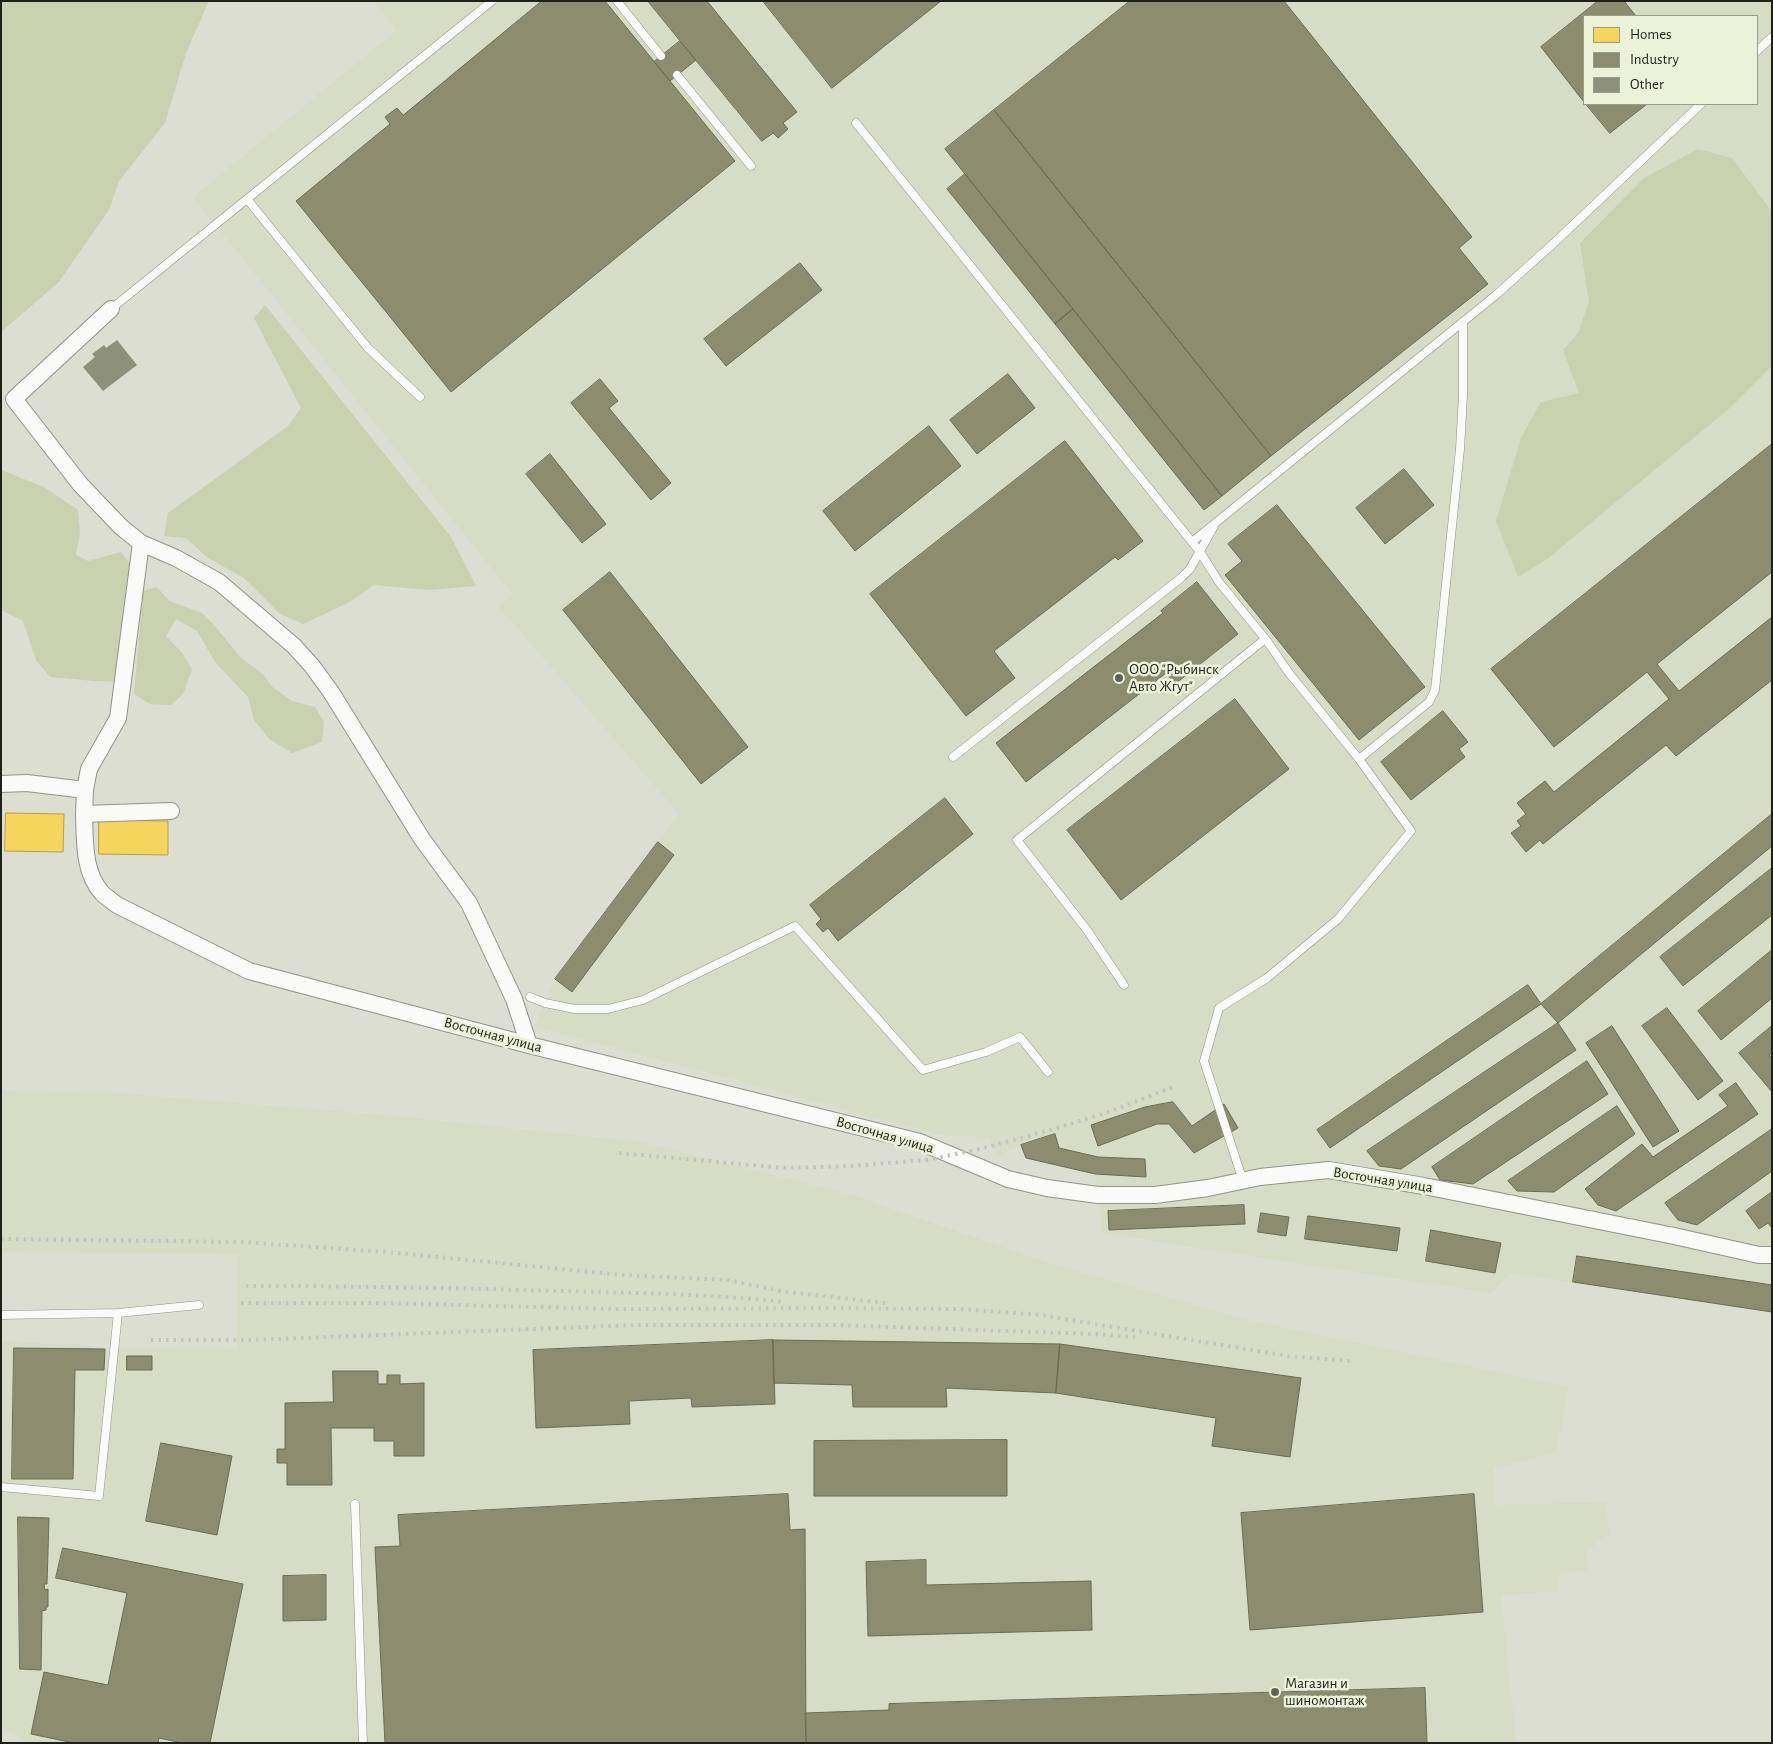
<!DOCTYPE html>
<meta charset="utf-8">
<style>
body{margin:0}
#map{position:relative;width:1773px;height:1744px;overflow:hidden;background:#dbded1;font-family:"Alegreya Sans",sans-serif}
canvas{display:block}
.frame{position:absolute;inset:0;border:2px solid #1f2118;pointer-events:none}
.legend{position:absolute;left:1583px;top:15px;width:175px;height:90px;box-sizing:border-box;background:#ebf2d8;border:1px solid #999e8b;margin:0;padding:6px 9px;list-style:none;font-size:15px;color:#1f2118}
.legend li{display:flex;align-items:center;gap:10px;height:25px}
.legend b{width:25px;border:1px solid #999e8b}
</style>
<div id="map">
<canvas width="1773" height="1744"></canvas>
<div class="frame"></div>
<ul class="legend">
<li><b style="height:14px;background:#f6d55c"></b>Homes</li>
<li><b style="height:14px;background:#8c8c6e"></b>Industry</li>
<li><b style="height:14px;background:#8d907a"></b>Other</li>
</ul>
</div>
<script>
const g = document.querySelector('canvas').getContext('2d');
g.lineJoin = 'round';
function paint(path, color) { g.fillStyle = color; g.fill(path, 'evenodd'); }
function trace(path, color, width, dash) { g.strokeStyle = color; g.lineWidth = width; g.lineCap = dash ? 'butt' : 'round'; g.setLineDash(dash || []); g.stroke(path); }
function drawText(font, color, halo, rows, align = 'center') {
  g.font = font + ' "Alegreya Sans",sans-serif'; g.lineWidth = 5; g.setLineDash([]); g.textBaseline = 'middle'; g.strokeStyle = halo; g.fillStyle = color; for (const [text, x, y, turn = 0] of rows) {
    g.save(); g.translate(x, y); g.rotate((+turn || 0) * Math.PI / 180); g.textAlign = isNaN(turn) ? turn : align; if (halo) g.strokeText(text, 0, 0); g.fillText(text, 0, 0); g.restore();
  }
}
const built = new Path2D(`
 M374,1H1772V1313L1510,1273L1491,1293L1102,1233L1100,1206L1095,1174L1026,1158L1021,1145L997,1156L990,1137L939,1135L534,1026L555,979L572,991L674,855L658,842L679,814L498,606L513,595L193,197L397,30ZM1584,16H1757V104H1584Z
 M1,1091L115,1093L384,1115L641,1142L849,1194L1049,1263L1243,1319L1569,1387L1556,1452L1494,1469L1495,1505L1606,1502L1609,1535L1587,1550L1588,1570L1559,1573V1591L1501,1595L1516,1743H29L1,1727V1341L122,1348L237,1349L238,1254L1,1252Z`);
const green = new Path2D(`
 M1,1H209L186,53L165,123L119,181L109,210L58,283L1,332Z
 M1698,149L1732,158L1772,212V366L1731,407L1547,559L1518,577L1496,521L1521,438L1541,402L1579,393L1563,350L1578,333L1589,302L1580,243L1644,178Z
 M265,305L451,537L476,586L429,590L374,585L350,602L303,624L280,614L244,578L208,558L186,538L164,536L168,513L288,426L301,408L254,318Z
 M1,470L44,487L78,510L80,532L76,555L88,561L121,552L133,567L118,682L94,681L50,677L36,660L23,621L1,610Z
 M157,587L169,601L202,613L215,626L240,657L264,675L271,686L292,701L315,707L324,722L322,742L292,753L269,739L254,720L248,697L215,662L197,631L176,619L166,636L182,653L192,669L183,694L171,705L150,704L134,694L143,591Z`);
const homes = new Path2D(`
 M6,813L64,814L63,852L5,851Z
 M99,820L168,821V855L99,854Z`);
const industry = new Path2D(`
 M542,1H605L735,161L451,392L296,201L390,124L385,117L397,108L403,115Z
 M648,1H707L797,112L783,123L788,129L778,138L773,133L762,141Z
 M763,1H941L832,88Z
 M1130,1H1284L1472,237L1459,248L1488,284L1271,456L994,110Z
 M1598,1H1624L1636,16H1584V102L1541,47Z
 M680,41L696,60L670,81L654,62Z
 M1586,104H1647L1610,133Z
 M994,110L1271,456L1222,496L945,149Z
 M965,174L1073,309L1055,324L947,189Z
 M800,263L822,290L726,366L704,339Z
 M1073,309L1222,496L1204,510L1055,324Z
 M1008,374L1035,408L977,454L950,420Z
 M600,379L618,401L609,408L671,483L651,500L571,403Z
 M929,426L961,466L855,551L823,511Z
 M1065,441L1143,541L1118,560L1115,557L994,651L1015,678L966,716L870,594Z
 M1772,444V572L1657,664L1679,691L1772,617V680L1676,756L1666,745L1543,844L1540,840L1526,852L1511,833L1521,826L1517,821L1526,814L1517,803L1545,781L1554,792L1669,699L1647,672L1554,747L1491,669Z
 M550,454L606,524L582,543L526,474Z
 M1404,469L1434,505L1385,544L1356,508Z
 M1277,505L1425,687L1359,740L1225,575L1242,561L1228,544Z
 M610,572L748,747L701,784L563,610Z
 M1197,582L1238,634L1175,684L1166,673L1026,782L996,743L1163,613L1161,611Z
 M1235,699L1289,769L1121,900L1067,830Z
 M1443,711L1468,742L1459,749L1465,757L1411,800L1381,762Z
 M945,798L973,834L838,941L828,928L823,932L816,924L821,919L810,905Z
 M1772,814V846L1558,1023L1541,1004Z
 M658,842L674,855L572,992L555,979Z
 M1772,868V915L1683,986L1660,957Z
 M1772,950V998L1721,1040L1698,1011Z
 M1528,985L1541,1004L1330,1148L1317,1130Z
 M1667,1008L1723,1081L1698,1100L1642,1026Z
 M1558,1023L1576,1050L1401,1169L1379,1166L1367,1151Z
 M1612,1026L1679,1131L1653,1147L1586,1043Z
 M1772,1026V1053L1769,1055L1772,1058V1092L1739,1053Z
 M1587,1061L1608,1094L1473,1184L1440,1180L1432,1167Z
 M1736,1083L1758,1114L1616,1211L1598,1205L1585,1189L1642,1144L1653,1157L1728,1106L1719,1095Z
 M1173,1102L1192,1126L1224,1104L1238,1128L1194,1153L1169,1124H1157L1098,1146L1091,1125L1145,1107Z
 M1617,1106L1635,1134L1554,1192L1517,1191L1508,1181Z
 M1772,1129V1171L1697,1225L1678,1220L1665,1203Z
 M1055,1134L1059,1148L1098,1157L1145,1159L1146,1177L1095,1174L1026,1158L1021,1145Z
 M1772,1192V1228L1768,1223L1759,1229L1746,1211Z
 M1244,1205L1245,1224L1109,1230L1108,1211Z
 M1261,1213L1289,1217L1286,1236L1258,1232Z
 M1308,1216L1400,1228L1397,1251L1305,1239Z
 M1431,1230L1501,1243L1495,1273L1426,1261Z
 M1577,1256L1772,1285V1312L1573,1282Z
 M773,1340L1060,1344L1056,1393L946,1388L947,1407H853L852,1385L774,1383Z
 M773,1340L775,1404L692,1407L691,1398L629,1401L630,1424L536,1428L533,1350Z
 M1060,1344L1301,1378L1290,1457L1212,1446L1216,1418L1056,1393Z
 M14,1348L105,1349L104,1370H75L73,1479H12Z
 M127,1356H152V1370H127Z
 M333,1371H378V1384H387V1375H400V1384L424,1383V1456H394V1441H374V1428H331L332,1485H287V1463H277V1449H285V1403L333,1402Z
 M1007,1440V1496H814V1441Z
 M161,1443L232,1456L217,1535L146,1521Z
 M788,1494L790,1530L805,1529L806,1743H385L375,1547L400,1546L398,1515Z
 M1474,1494L1483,1612L1250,1630L1241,1513Z
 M18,1517L49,1518L47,1584H44L45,1590L48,1589V1607H46V1610L42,1611L41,1670L20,1669Z
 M63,1548L243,1584L210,1743H182L159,1738L158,1743H74L31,1734L44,1672L108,1685L127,1593L56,1578Z
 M926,1560V1585L1091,1581L1092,1630L868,1636L866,1562Z
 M326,1575V1620L283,1621V1576Z
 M1425,1688L1427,1743H806L805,1713L889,1710V1704Z`);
const building = new Path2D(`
 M117,340L137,365L103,391L83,367L95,357L92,354L104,345L106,348Z`);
const service = new Path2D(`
 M617,1L661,56
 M1757,51L1772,37
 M677,75L751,166
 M856,123L1200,552L1219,582L1267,641L1289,673L1359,759L1429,702L1435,690L1460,449L1463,395V322
 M247,199L368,348L420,397
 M111,309L492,1
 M1192,542L1496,295L1555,242L1701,104
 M953,757L1181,578L1190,569L1214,526
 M1124,985L1087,930L1017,840L1265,639
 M530,997L545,1003L575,1009H608L643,1000L795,926L923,1070L986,1052L1020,1037L1048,1072
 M1243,1181L1204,1061L1219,1008L1267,978L1338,919L1411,831L1359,759
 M1,1315L118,1313L199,1305
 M1,1487L99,1496L118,1313
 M355,1504L363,1743`);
const minor = new Path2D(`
 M111,309L14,399L80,484L121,527L141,543L176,558L219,582L294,646L312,666L331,692L422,839L469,903L514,999L529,1045
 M1,784L27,783L85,790L84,814L171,811
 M85,790L89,769L118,718L141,543
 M84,814C85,840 83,872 102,893C106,897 112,901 117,905L249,971L529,1045L920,1142L1008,1179L1047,1188L1098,1195H1155L1208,1188L1260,1177L1329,1170L1424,1186L1674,1236L1759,1255H1772`);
const rail = new Path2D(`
 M619,1153L785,1168L851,1166L927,1160L980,1149L1054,1129L1114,1110L1173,1087
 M1,1239L242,1242L387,1252L623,1275L728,1280L780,1291L885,1303
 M246,1286C351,1286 456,1288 561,1291C636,1293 711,1294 785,1302
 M241,1303H378L617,1309L832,1308L960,1309L1041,1315L1288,1356L1351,1361
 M151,1340H250L636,1325H835L1094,1334L1135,1337`);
const markers = [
 [1119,678,5,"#616359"],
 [1275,1692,5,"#616359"]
];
const poiNames = [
 ["ООО \"Рыбинск",1129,669],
 ["Авто Жгут\"",1129,686],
 ["Магазин и",1285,1683],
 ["шиномонтаж",1285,1700]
];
const streetNames = [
 ["Восточная улица",493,1035,15],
 ["Восточная улица",885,1135,16],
 ["Восточная улица",1383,1180,9]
];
paint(built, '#d7dcc4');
paint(green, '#c9d1ae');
paint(homes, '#f6d55c');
trace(homes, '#b69f48', 1);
paint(industry, '#8c8c6e');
trace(industry, '#6b6c54', 1);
paint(building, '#8d907a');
trace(service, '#91948a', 9);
trace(minor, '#91948a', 18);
trace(service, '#fafaf8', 8);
trace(minor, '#fafaf8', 16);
trace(rail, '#c3c4c0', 4, [2.5, 5]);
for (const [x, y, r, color] of markers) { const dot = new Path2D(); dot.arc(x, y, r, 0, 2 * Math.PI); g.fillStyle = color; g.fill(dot); trace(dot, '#ebf2d8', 2); }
drawText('15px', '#1f2118', '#ebf2d8', poiNames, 'left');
drawText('15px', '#1f2118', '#ebf2d8', streetNames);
</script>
